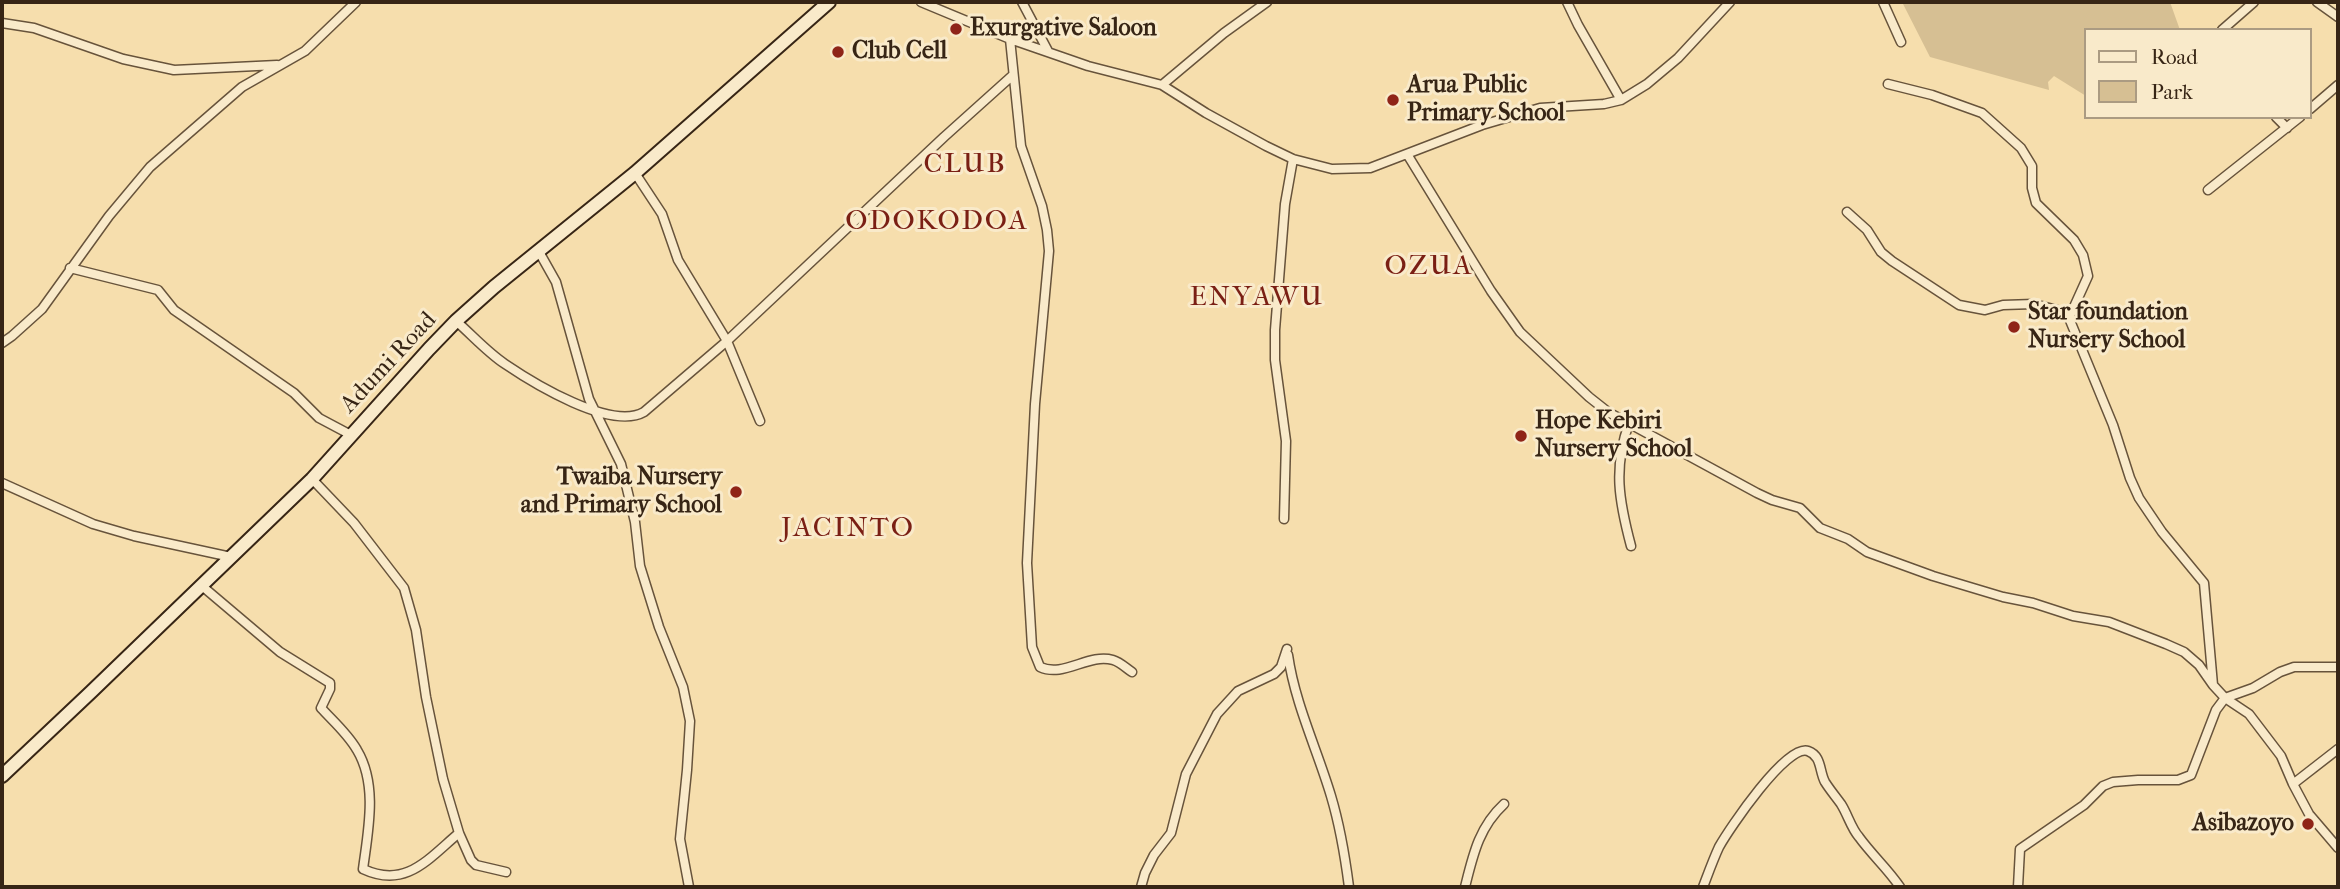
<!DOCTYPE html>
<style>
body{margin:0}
#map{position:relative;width:2340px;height:889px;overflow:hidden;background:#f6dead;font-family:"IM FELL French Canon",serif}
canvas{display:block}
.frame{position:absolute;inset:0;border:4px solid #372515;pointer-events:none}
.legend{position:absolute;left:2084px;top:28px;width:228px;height:91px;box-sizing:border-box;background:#f9eaca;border:2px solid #ab9b82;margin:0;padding:9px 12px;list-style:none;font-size:21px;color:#372515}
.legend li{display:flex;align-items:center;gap:14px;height:35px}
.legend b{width:35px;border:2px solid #ab9b82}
</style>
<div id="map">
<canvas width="2340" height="889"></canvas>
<div class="frame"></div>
<ul class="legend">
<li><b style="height:9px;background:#f9eaca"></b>Road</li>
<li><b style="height:19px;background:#d6bf93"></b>Park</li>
</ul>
</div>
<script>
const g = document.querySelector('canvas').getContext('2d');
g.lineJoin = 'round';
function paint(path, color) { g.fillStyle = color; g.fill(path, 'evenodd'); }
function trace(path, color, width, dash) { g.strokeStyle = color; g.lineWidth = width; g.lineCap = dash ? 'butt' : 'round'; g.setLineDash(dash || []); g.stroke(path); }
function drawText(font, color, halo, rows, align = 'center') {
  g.font = font + ' "IM FELL French Canon",serif'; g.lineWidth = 6; g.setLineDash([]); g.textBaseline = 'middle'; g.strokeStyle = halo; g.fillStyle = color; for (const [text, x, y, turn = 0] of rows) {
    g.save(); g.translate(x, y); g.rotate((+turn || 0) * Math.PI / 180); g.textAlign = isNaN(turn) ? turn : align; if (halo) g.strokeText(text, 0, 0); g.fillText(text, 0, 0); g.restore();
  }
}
const green = new Path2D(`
 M1902,2H2170L2180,30H2086V96L2054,76L2048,82L2049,90L1930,57Z`);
const minor = new Path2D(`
 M921,2L1010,39L1088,66L1162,85L1206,113L1266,146L1293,159L1332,169L1370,168L1482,125L1540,108L1604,104L1621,100L1647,84L1678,58L1730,2
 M1022,2L1048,51
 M1567,2L1578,25L1621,100
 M1883,2L1901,42
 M2317,2L2338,17
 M2,23L34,28L123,59L174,70L277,65
 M2222,30L2254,2
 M1010,39L1021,146L1042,206L1047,230L1049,251L1035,404L1027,563L1032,647L1040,667C1064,678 1088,653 1113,660C1120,662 1126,668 1132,672
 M1888,84L1932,95L1982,113L2021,148L2032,166V188L2036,203L2074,240L2083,255L2088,276L2069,318
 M1162,85L1224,33L1267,2
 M2310,109L2338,85
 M2276,117L2287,128
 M1407,154L1491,291L1520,332L1589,397L1608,412L1757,493L1772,500L1800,508L1820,528L1848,539L1867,552L1933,576L2003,597L2033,603L2073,616L2109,622L2166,644L2184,652L2199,665L2213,685
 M635,173L662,214L678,260L727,341L760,421
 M2208,190L2300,117
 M1847,212L1867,230L1881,252L1892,261L1959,305L1985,310L2003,305L2034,304L2057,310L2069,318L2113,425L2130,478L2139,498L2162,532L2204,583L2213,685L2225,698L2216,710L2191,775L2178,780H2138L2113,782L2103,786L2084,805L2020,849L2018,887
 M538,250L556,282L589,399L621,464L635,522L640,566L659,627L683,687L690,721L687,770L680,839L689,887
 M70,268L158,290L174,310L294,393L319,418L351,435
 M456,321C472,335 487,352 505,364C533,383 611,431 644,412L727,341L944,137L1013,75
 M2,343L12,336L42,309L109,216L150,167L242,87L305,51L356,2
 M1629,423C1613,468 1619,501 1631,546
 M312,479L354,523L404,588L416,630L426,697L443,779L459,833L471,860L476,865L506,872
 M2,483L93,524L134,536L231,557
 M1284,519L1286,441L1275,360V330L1285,204L1293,159
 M202,586L280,652L330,683V689L321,708C333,721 348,734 357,750C378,785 368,831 363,869C406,889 428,859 459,833
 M1288,655C1295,704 1317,749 1331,796C1340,826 1345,856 1349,887
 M2338,667H2294L2280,672L2253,688L2225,698L2249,714L2281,756L2293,784L2338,749
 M2293,784L2309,814L2338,848
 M1141,887L1145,873L1154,855L1171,833L1186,774L1217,714L1238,691L1274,674L1281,667L1287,649
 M1465,887C1473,855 1479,827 1504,804
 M1703,887C1708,874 1713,860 1719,847C1729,829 1787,743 1808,751C1822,756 1819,771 1825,782C1830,790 1836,797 1841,804C1848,815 1851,828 1859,837C1872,855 1888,869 1900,887`);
const secondary = new Path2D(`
 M2,776L91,692L312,479L429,349L456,321L494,287L635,173L829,2`);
const markers = [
 [956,29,7,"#8f2418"],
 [838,52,7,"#8f2418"],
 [1393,100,7,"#8f2418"],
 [2014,327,7,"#8f2418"],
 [1521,436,7,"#8f2418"],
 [736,492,7,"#8f2418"],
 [2308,824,7,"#8f2418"]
];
const poiNames = [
 ["Exurgative Saloon",970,29],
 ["Club Cell",852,52],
 ["Arua Public",1407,86],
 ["Primary School",1407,114],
 ["Star foundation",2028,313],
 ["Nursery School",2028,341],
 ["Hope Kebiri",1535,422],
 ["Nursery School",1535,450],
 ["Twaiba Nursery",722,478,"right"],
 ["and Primary School",722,506,"right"],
 ["Asibazoyo",2294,824,"right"]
];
const streetNames = [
 ["Adumi Road",389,363,-47]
];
const quarterNames = [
 ["CLUB",965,165],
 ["ODOKODOA",937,222],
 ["OZUA",1429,267],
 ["ENYAWU",1257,298],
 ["JACINTO",848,529]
];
paint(green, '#d6bf93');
trace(minor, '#67533b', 11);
trace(secondary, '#372515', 16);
trace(minor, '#f9eaca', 8);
trace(secondary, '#f9eaca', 12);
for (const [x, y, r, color] of markers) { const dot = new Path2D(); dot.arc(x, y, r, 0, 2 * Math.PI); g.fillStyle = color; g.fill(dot); trace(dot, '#f9eaca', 2.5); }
drawText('bold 24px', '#372515', '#f9eaca', poiNames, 'left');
drawText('24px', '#372515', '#f9eaca', streetNames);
g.letterSpacing = '2px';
drawText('28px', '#7a1f14', '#f9eaca', quarterNames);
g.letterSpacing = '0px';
</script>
